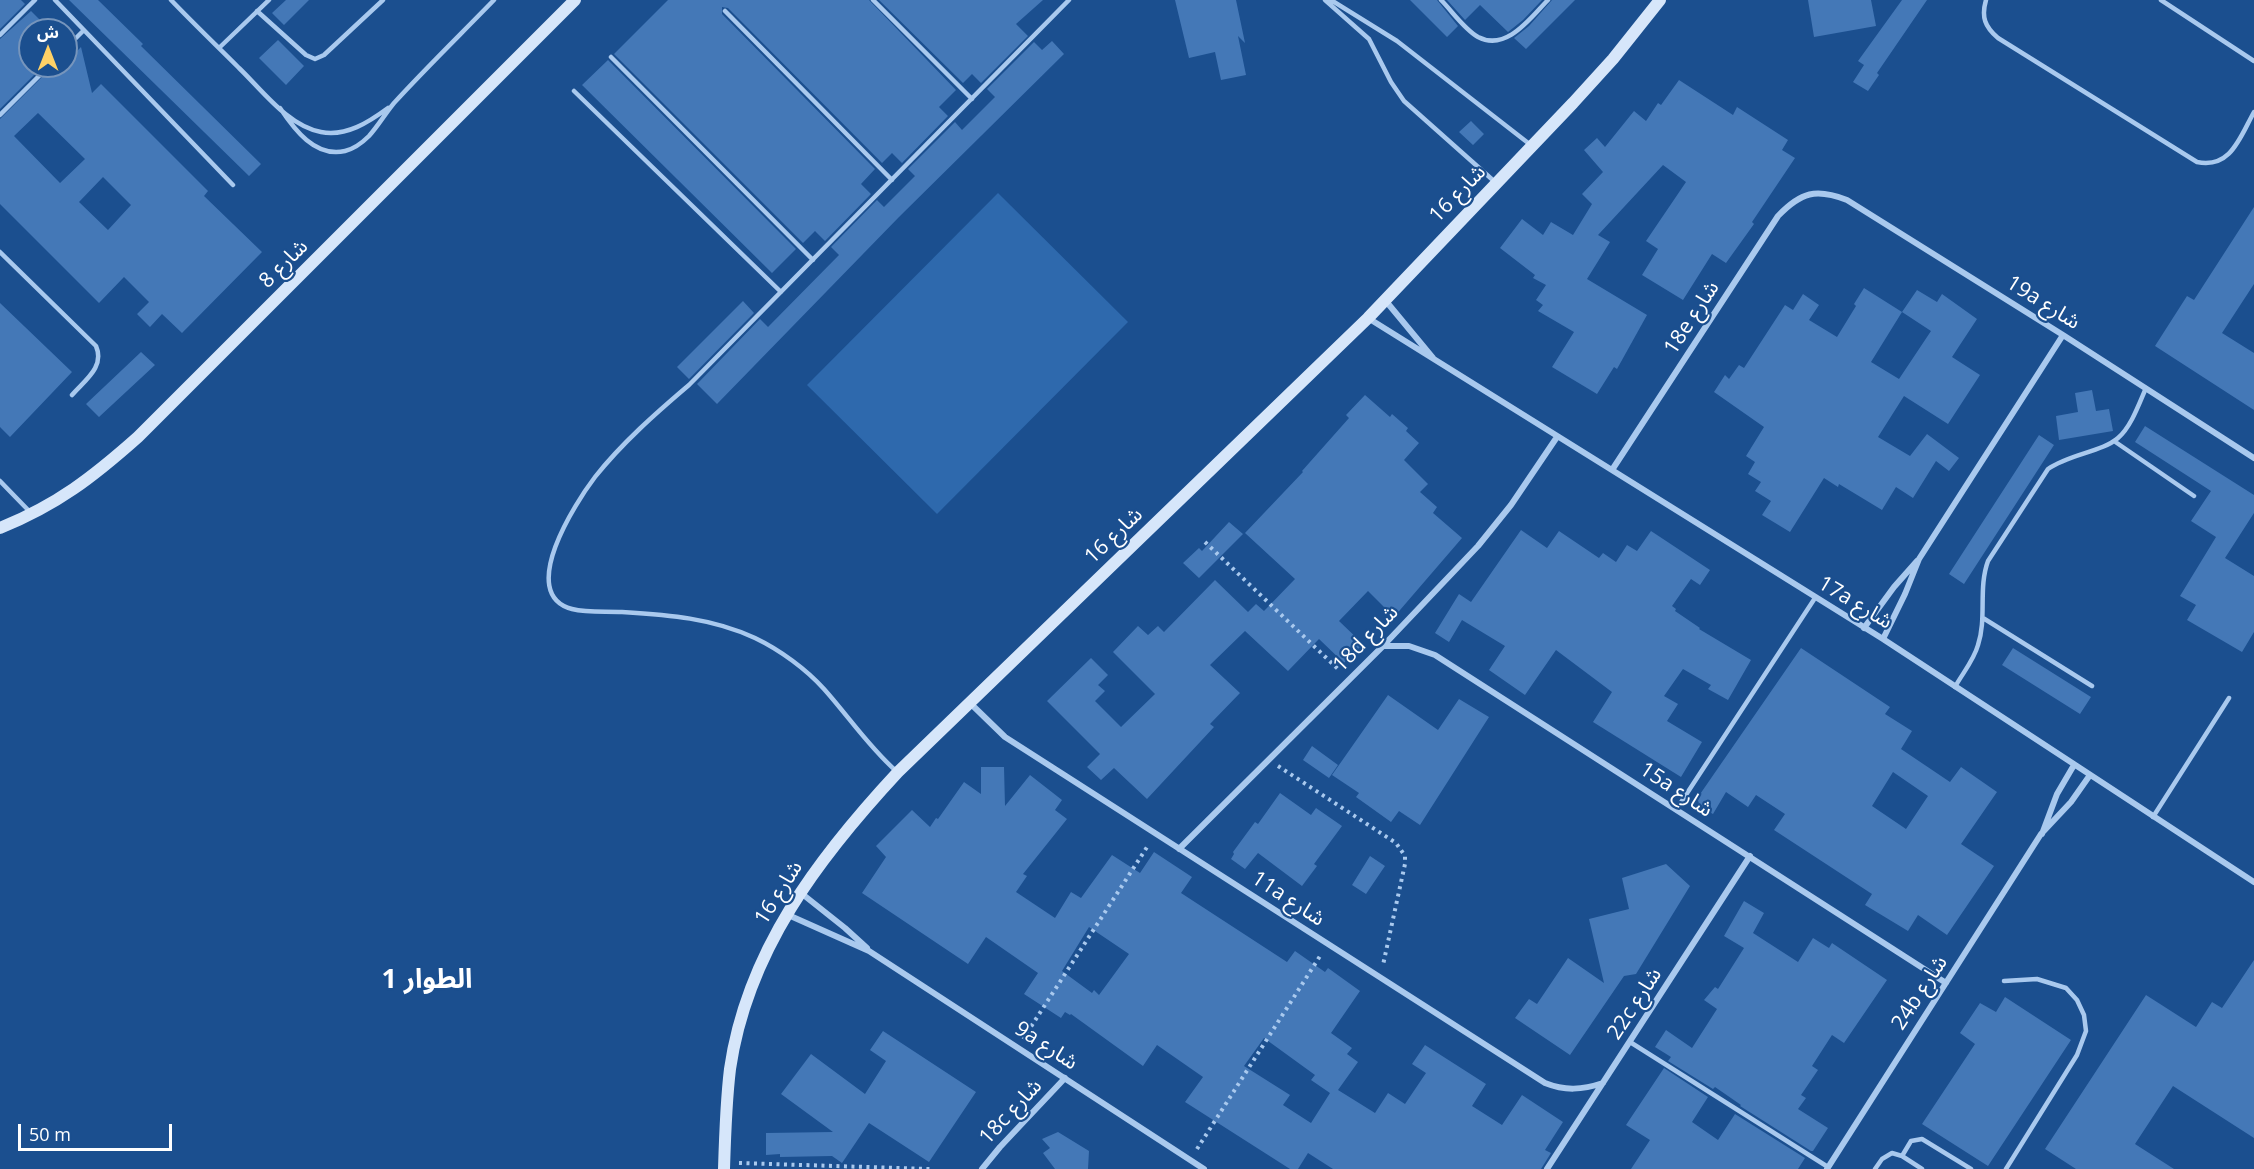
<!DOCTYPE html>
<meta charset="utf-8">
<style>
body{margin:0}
#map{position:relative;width:2254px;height:1169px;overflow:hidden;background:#1b4f8f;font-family:"Open Sans","Noto Sans Arabic",sans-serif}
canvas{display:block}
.north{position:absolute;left:18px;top:18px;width:60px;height:60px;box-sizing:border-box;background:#1b4f8f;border:2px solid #7695bc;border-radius:50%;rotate:0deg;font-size:16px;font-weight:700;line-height:24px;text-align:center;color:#fff}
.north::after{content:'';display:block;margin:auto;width:21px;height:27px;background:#ffd166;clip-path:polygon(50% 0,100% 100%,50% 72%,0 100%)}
.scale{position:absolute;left:18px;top:1124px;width:154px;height:27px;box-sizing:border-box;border:3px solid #fff;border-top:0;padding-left:8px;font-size:18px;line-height:21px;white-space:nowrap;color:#fff;-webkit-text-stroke:4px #1b4f8f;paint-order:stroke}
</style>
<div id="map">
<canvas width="2254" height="1169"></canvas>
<div class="north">ش</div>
<div class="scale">50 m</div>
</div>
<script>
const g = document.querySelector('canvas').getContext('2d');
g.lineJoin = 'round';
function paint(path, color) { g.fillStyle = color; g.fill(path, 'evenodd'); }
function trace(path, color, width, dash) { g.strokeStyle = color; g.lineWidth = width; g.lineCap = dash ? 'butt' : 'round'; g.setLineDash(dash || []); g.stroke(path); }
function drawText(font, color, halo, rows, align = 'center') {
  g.font = font + ' "Open Sans","Noto Sans Arabic",sans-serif'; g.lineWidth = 4.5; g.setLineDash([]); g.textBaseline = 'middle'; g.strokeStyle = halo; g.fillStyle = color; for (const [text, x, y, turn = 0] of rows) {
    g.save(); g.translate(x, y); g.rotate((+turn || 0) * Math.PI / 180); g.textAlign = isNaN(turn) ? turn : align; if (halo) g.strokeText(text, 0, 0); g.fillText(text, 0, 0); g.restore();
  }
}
const green = new Path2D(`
 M998,193L1128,322L937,514L807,385Z`);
const building = new Path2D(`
 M0,0H21L25,4L0,29Z
 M69,0H98L143,44L141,46L261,164L249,176Z
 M286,0H309L284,25L272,13Z
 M668,0H869L956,90L939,107L948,116L902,163L892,153L882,163L728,8L722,7V14L875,169L861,184L871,194L825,241L815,231L803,243L614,54Z
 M879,0H1043L1016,24L1028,36L981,83L972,74L963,83Z
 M1175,0H1236L1245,43L1238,36L1246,75L1221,80L1215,52L1189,58Z
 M1410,0H1437L1458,26L1447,37Z
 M1447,0H1542L1523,20L1508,32L1480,5L1465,20Z
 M1552,0H1575L1526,49L1514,38L1529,26Z
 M1808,0H1871L1876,26L1814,37Z
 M1902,0H1927L1877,73L1879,75L1868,91L1853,82L1864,65L1858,61Z
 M31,11L50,30H30V66H43L0,109V39Z
 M278,40L304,66L286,85L259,58Z
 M1052,41L1064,54L899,217L717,404L697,384L760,319L768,327L839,255L831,247L877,200L884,207L915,176L908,169L955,122L962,130L995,97L987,89L1034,42L1042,50Z
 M81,47L92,93L101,84L208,191L204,196L262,252L182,333L162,314L150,327L137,314L149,302L124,277L99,303L0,204V119L53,66H66V62ZM38,113L85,159L60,183L14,136ZM103,177L131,205L108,230L79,202Z
 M608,60L796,249L772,273L582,85Z
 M1679,80L1733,115L1737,107L1788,140L1782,150L1795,158L1752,222L1754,224L1726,263L1712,254L1683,300L1642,275L1658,249L1646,241L1686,182L1663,165L1598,235L1610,242L1587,279L1647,315L1617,369L1614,367L1597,394L1552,367L1574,332L1538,311L1543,305L1536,300L1546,285L1533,278L1535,275L1500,248L1522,219L1543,235L1551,222L1573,235L1592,204L1582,194L1603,172L1584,150L1597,138L1605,147L1634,111L1646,121L1658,103L1661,105Z
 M1471,121L1484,134L1473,145L1459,132Z
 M2254,207V284L2222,333L2254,353V410L2155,346L2187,296L2194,300Z
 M1864,288L1902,312L1871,362L1899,379L1931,331L1902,312L1917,290L1937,302L1942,294L1977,319L1952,357L1980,375L1948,424L1904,396L1878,437L1910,456L1927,434L1959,458L1949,471L1936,461L1913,498L1896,487L1882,510L1839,484L1838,487L1824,478L1790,532L1762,515L1771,501L1755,491L1761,482L1748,474L1755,462L1746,456L1764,427L1714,392L1725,375L1729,379L1739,365L1744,368L1785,305L1793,310L1803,294L1819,305L1809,320L1837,337L1856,306L1854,304Z
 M743,301L754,313L689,379L677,367Z
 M0,303L72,372L10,437L0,427Z
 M141,352L155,365L99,417L86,404Z
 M2092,390L2096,411L2109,409L2113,431L2059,440L2056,416L2078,412L2075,393Z
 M1365,395L1390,417L1392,414L1408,428L1406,431L1419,443L1404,460L1428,484L1420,492L1437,507L1433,513L1462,538L1394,617L1368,591L1339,621L1363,644L1344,663L1319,639L1288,671L1245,631L1210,665L1240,693L1210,724L1214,727L1147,799L1114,768L1101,780L1087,767L1100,754L1047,701L1091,658L1108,675L1098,685L1105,691L1095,701L1121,727L1155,694L1113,652L1138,626L1148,635L1158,626L1164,632L1215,580L1248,612L1256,604L1264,611L1295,579L1245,533L1303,472L1302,471L1349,418L1346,415Z
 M2145,426L2254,495V513L2225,558L2254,576V632L2242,652L2187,620L2196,605L2180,596L2216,537L2191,521L2211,491L2135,442Z
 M2039,435L2054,445L1964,584L1949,574Z
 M1229,522L1243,534L1199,578L1183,563L1199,548L1202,551Z
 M1521,530L1547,548L1559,531L1599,558L1603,553L1616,562L1627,545L1637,551L1651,531L1710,570L1700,585L1691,579L1672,606L1676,609L1675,611L1700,628L1699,629L1751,660L1728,700L1708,689L1711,685L1683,669L1664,696L1678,704L1667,721L1702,742L1681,777L1593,722L1612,692L1556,650L1525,695L1489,670L1505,646L1462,620L1449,642L1435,633L1459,594L1471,602Z
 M1801,648L1890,707L1885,714L1912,731L1901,749L1950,782L1961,767L1997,792L1961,844L1994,866L1947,935L1918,915L1908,931L1865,905L1872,894L1774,830L1785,814L1756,795L1748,807L1726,792L1713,814L1697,805L1699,802L1696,800ZM1893,772L1928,796L1906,829L1872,806Z
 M2013,648L2091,697L2080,714L2002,665Z
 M1388,695L1438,730L1459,699L1489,717L1420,825L1399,811L1391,822L1356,797L1359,793L1332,775Z
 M1312,746L1338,765L1329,778L1303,760Z
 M981,767H1004L1005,806L1030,775L1062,800L1055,810L1067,819L1023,874L1027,876L1016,892L1055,918L1071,892L1081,898L1112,855L1140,873L1154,852L1192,877L1181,893L1287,962L1295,951L1325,972L1328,968L1360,991L1331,1033L1352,1048L1347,1054L1358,1062L1338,1090L1375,1113L1388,1093L1405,1104L1426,1073L1412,1064L1425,1045L1486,1084L1472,1106L1502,1125L1522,1095L1563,1122L1545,1150L1551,1153L1541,1169H1333L1308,1153L1298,1169H1290L1185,1102L1203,1077L1157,1045L1143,1066L1071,1014L1070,1015L1065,1012L1061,1018L1024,994L1038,973L986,937L968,964L862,893L886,857L876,846L912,810L930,827L936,818L938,819L964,782L981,794ZM1089,927L1129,954L1099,995L1094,990L1092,993L1062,971ZM1264,1038L1315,1075L1311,1080L1330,1093L1311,1123L1283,1105L1290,1095L1244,1066Z
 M1280,793L1311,815L1316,808L1342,826L1314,864L1317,866L1302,886L1258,853L1245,869L1231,859L1234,854L1233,852L1255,822L1258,824Z
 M1370,856L1385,866L1366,894L1352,885Z
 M1666,864L1690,886L1636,974L1624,976L1570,1055L1515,1018L1529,999L1537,1004L1568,958L1604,983L1589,919L1629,909L1622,878Z
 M1744,901L1764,913L1753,933L1798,962L1813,938L1829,948L1832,943L1887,980L1844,1043L1832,1035L1812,1066L1818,1070L1801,1095L1806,1098L1798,1109L1828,1128L1813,1151H1811L1740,1106L1741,1105L1715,1087L1713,1089L1668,1061L1671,1057L1655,1047L1666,1030L1692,1048L1717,1009L1704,1000L1715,987L1718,989L1744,948L1724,936Z
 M2254,960V1138L2173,1086L2135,1144L2174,1169H2076L2045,1149L2146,995L2196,1027L2212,1002L2222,1008Z
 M2005,997L2071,1040L1988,1166L1922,1124L1975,1044L1960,1033L1980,1003L1996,1012Z
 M883,1031L976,1092L929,1162L869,1123L842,1163L832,1156L780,1157V1154L766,1155V1133L833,1132L781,1094L811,1054L865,1094L886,1061L870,1050Z
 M1664,1068L1708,1097L1692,1122L1718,1140L1735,1114L1805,1158L1798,1169H1631L1650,1140L1626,1125Z
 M1058,1132L1089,1151L1088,1169H1055L1043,1153L1050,1148L1042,1139Z`);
const path = new Path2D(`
 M1205,542L1340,671
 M1278,766L1396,843L1405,856V864L1383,965
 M1023,1039L1149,844
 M1197,1149L1322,953
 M739,1163L930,1169`);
const lane = new Path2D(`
 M55,0L233,185
 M171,0C193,23 216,45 239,68C262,90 288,126 321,132C346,137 369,122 388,108
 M873,0L972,99
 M1325,0L1369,39L1391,82L1404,101L1495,182
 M1331,0L1397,41L1532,146
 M1441,0C1452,11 1464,29 1478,37C1507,52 1531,17 1548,0
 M1986,0C1981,17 1985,27 1998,38L2197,162C2231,169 2240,137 2254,112
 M2161,0L2254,61
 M257,11L306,55L315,59L324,55L383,0
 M725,11L892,180
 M0,35L35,0
 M66,48L84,30
 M219,48L269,0
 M611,57L813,260
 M574,91L781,292
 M280,108C294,129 315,158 345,151C353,149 363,142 369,136C378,126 385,114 394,103C426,68 461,34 494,0
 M0,115L49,66
 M0,252L96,346C105,367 85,380 72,395
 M2114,441L2194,496
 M0,481L31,513
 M1983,618L2092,686
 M1955,687C1962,674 1974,660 1978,645C1987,618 1978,588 1988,561L2048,469C2069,454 2102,452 2118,438C2131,427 2139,404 2146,388
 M896,771C868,746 849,717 824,689C806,669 780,650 755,638C712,618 669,615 622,612C606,611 588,613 572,609C516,594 576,502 595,477C622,443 656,413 689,385L1069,0
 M1676,810L1815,598
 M2153,817L2229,698
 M2004,981L2037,979L2066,988L2077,1000L2084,1015L2086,1031L2077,1055L2006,1169
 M1630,1042L1828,1167
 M1902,1156L1911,1141L1922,1139L1971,1169
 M1875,1169L1882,1159L1892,1153L1902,1156L1922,1169`);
const street = new Path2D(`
 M1385,300L1433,358
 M1368,318L1883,639L2254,882
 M1612,470L1778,216C1801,192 1816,188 1847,200L2063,335L2254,458
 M1864,628L1894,587L1917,561
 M1883,639L1905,594L1919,559L2063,335
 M1383,646H1409L1435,655L1946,983
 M970,703L1005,737L1545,1083C1565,1091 1582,1090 1603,1083
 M2042,834L2057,794L2074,765
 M1179,849L1383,646L1478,546L1511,505L1557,437
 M801,893L845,928L867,948
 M786,914L869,951L1204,1169
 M982,1169L1000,1147L1065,1078
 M1547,1169L1750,856
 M1827,1169L2041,834L2071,802L2090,775`);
const secondary = new Path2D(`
 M0,528C57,505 93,477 138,437L575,0
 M724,1169C725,1136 726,1102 730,1069C747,951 819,857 898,772L1368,318L1573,103L1613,59L1660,0`);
const streetNames = [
 ["شارع 16",1458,194,-46],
 ["شارع 8",284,264,-45],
 ["19a شارع",2043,303,32],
 ["18e شارع",1692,318,-57],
 ["شارع 16",1114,536,-44],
 ["17a شارع",1855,603,31],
 ["18d شارع",1366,639,-46],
 ["15a شارع",1676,790,33],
 ["شارع 16",779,893,-58],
 ["11a شارع",1288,899,33],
 ["24b شارع",1920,993,-57],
 ["22c شارع",1635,1004,-57],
 ["9a شارع",1046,1046,33],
 ["18c شارع",1011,1112,-47]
];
const districtNames = [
 ["الطوار 1",427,980]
];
paint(green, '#2e69ad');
paint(building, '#4478b7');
trace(path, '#a9c9ee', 4, [3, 4.5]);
trace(lane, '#a9c9ee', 4.5);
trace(street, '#a9c9ee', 6);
trace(secondary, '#d6e6fa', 12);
drawText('21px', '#fff', '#1b4f8f', streetNames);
drawText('bold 27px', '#fff', '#1b4f8f', districtNames);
</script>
